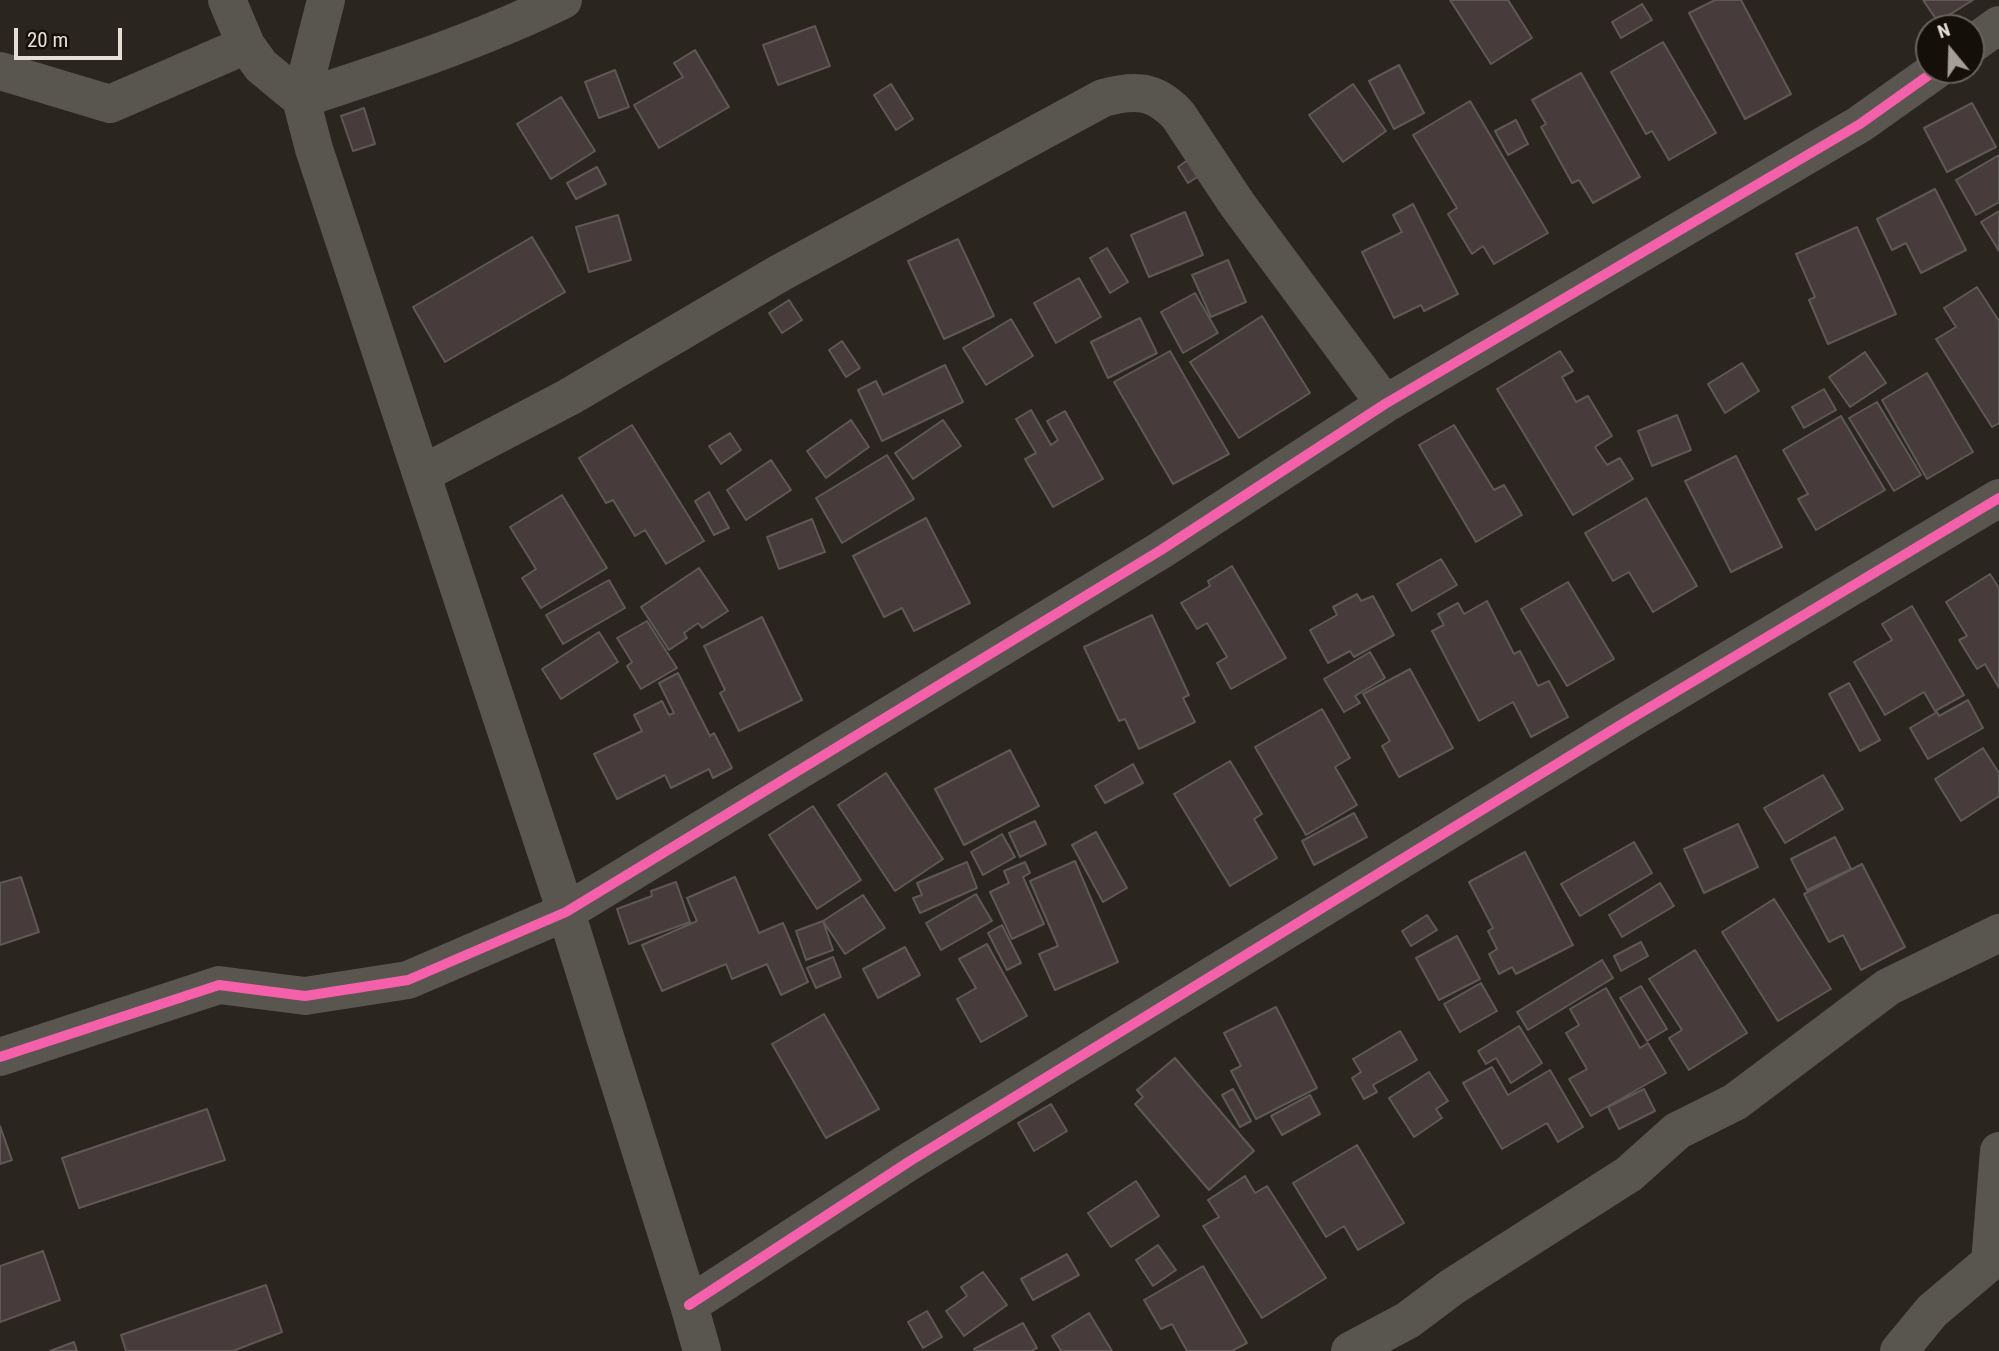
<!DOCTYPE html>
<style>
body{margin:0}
#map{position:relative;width:1999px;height:1351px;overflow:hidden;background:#2a251e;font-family:"Roboto Condensed",sans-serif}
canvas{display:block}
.north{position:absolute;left:1915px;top:14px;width:70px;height:70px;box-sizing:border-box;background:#141009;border:2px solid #68635b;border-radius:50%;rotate:341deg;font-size:19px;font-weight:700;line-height:28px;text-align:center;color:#e6dfd6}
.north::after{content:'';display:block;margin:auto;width:24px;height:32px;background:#a49e96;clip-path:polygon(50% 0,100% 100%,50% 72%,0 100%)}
.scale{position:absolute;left:14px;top:28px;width:108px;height:32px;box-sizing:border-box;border:4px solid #e6dfd6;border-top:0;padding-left:9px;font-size:21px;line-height:24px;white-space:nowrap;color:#e6dfd6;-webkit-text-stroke:5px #141009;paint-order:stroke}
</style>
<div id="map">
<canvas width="1999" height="1351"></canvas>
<div class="north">N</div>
<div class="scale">20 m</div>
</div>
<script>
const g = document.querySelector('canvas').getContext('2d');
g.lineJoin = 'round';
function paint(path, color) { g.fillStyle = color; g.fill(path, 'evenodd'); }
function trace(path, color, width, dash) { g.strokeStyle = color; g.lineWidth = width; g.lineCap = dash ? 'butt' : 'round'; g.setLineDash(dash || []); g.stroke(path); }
const building = new Path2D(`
 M1450,0H1508L1532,38L1491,64Z
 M1715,0H1741L1791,94L1745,119L1689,13Z
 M1923,0H1973L1938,22Z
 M1642,4L1652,20L1621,38L1612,22Z
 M815,26L830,66L778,85L763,45Z
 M1663,42L1716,133L1669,160L1652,131L1646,134L1611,72Z
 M695,50L729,107L659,148L634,105L683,77L674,63Z
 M1399,65L1424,113L1394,129L1369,81Z
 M615,70L629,107L599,118L585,82Z
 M1581,73L1640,177L1593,203L1579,180L1572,183L1541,127L1546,124L1532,100Z
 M891,84L913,119L896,130L874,95Z
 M1353,84L1386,131L1343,162L1309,115Z
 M561,97L595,151L551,179L517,124Z
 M1470,101L1548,233L1494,264L1483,246L1472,254L1448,214L1457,208L1413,135Z
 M1972,103L1996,147L1947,172L1924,128Z
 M364,108L375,144L353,151L341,116Z
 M1516,120L1528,144L1508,155L1495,131Z
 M1999,155V202L1976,215L1956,180Z
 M1189,159L1199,176L1188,183L1178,167Z
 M597,167L606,184L576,199L567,183Z
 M1935,189L1966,250L1921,273L1906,243L1892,250L1877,219Z
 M1413,204L1458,294L1424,311L1421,305L1394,318L1362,252L1402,232L1393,215Z
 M1999,211V251L1981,222Z
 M1185,212L1203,255L1149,277L1131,235Z
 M618,215L631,260L589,272L576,227Z
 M1857,227L1896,314L1828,344L1809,300L1815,297L1796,254Z
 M532,237L565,292L445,362L413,307Z
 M958,239L994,316L944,339L908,261Z
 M1107,248L1128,282L1110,293L1090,258Z
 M1228,260L1246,302L1211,317L1192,275Z
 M1079,278L1101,317L1056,343L1034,303Z
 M1977,287L1999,321V423L1992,427L1936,339L1956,327L1944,308Z
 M1195,293L1218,333L1183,353L1161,312Z
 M789,300L802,320L782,333L769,313Z
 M1262,316L1310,393L1239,438L1190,362Z
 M1140,318L1157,353L1108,378L1091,342Z
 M1011,319L1033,356L986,385L963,348Z
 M842,341L860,368L846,377L829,350Z
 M1170,351L1229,454L1173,484L1114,382Z
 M1560,351L1573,371L1562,377L1576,402L1588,396L1612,436L1595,447L1607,465L1620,458L1633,479L1573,515L1497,389Z
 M1865,352L1886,383L1850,407L1829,377Z
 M1742,363L1759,391L1725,413L1708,384Z
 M945,365L963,402L882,441L858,390L876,381L883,395Z
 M1927,373L1973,452L1927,479L1882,400Z
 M1824,389L1836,410L1804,428L1792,407Z
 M1877,402L1921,475L1894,491L1849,418Z
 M1031,410L1051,445L1058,440L1047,421L1065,411L1103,479L1053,507L1025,459L1036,453L1016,419Z
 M1677,415L1691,450L1652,466L1638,431Z
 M1841,416L1885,490L1816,530L1798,499L1808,494L1783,450Z
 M851,420L869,447L826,478L807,451Z
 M943,420L961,446L913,479L895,453Z
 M632,425L704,541L666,564L645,530L635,536L613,500L606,503L579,458Z
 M1454,425L1494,490L1504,485L1522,515L1476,542L1419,445Z
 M730,433L741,450L721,464L709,446Z
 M887,455L914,499L842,543L816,498Z
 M1736,456L1782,547L1731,572L1685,481Z
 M771,460L791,490L746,520L727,490Z
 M709,492L729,528L714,535L695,501Z
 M562,495L607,568L541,608L522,578L536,569L510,527Z
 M1646,498L1697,586L1653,612L1629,572L1613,581L1585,533Z
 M926,518L970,603L914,631L902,608L884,617L853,556Z
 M812,519L825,552L779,569L767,537Z
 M1441,559L1457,585L1412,611L1397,584Z
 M1232,566L1286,658L1231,689L1217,663L1227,657L1207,623L1197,629L1181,603L1210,586L1208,581Z
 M699,568L728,611L702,628L698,623L684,633L687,638L669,650L641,607Z
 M1990,574L1999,588V688L1985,664L1977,669L1959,640L1967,636L1946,602Z
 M609,580L625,608L563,644L546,615Z
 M1568,582L1614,659L1567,686L1521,609Z
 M1357,594L1361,601L1373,596L1394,635L1354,657L1350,651L1328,663L1310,630L1337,615L1333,607Z
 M1487,601L1514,654L1520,651L1538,686L1549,681L1568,717L1531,737L1513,702L1479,721L1432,631L1444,625L1438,614L1458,603L1464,614Z
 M1912,606L1964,695L1935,711L1924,692L1885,715L1854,662L1892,640L1882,624Z
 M1152,615L1189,695L1183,698L1195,722L1139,749L1125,719L1119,721L1084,647Z
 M762,617L802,700L739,731L720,693L725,690L704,646Z
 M647,621L677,668L641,689L627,666L632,662L617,638Z
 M599,632L618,662L561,699L542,669Z
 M1370,652L1385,678L1355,696L1360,703L1344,712L1324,679Z
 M1410,669L1453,748L1399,777L1382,746L1390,741L1363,694Z
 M678,673L710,736L714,733L732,768L713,778L709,769L671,788L665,775L617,799L594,754L642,731L634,715L662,701L669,715L674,713L659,683Z
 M1849,683L1880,740L1860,751L1829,694Z
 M1968,700L1983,728L1928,759L1910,728L1937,712L1939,716Z
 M1322,709L1350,758L1335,767L1357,805L1306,835L1255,747Z
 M1983,748L1999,773V796L1961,821L1935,779Z
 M1010,750L1039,806L964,845L935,789Z
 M1230,761L1262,814L1254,819L1277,858L1230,886L1174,794Z
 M1133,764L1143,783L1105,803L1095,786Z
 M886,773L943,859L895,891L838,805Z
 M1823,775L1843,809L1785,843L1764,808Z
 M813,806L861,880L817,909L769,835Z
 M1354,813L1367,837L1314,865L1302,841Z
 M1035,821L1046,844L1020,857L1009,833Z
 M1738,824L1758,867L1704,893L1684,849Z
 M1096,832L1127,888L1103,902L1072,845Z
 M1002,834L1015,857L983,875L971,852Z
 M1835,837L1851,869L1807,890L1791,859Z
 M1634,842L1652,873L1580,916L1561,884Z
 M1525,852L1573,945L1516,974L1512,967L1499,974L1489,954L1497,949L1488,931L1493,928L1469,882Z
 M1075,861L1118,962L1055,990L1039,954L1058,946L1030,881Z
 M967,862L977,888L920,913L913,898L922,895L917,883Z
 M1025,862L1030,873L1023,877L1044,924L1012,939L990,892L1009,883L1004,871Z
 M1862,864L1905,947L1861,970L1843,935L1829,942L1804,894Z
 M21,877L39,932L0,945V883Z
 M735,877L759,933L783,923L808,982L781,995L767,964L732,979L726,964L662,991L642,945L697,921L687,898Z
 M676,882L690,922L629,944L617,909L652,896L651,891Z
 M1660,883L1674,906L1622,937L1609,915Z
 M976,894L992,921L941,950L926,923Z
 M863,895L885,928L845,954L823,921Z
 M1774,899L1831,989L1778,1021L1722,932Z
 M1427,915L1437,930L1411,946L1402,931Z
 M823,921L833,950L806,960L796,931Z
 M1002,925L1021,963L1007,970L988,933Z
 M1457,936L1480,979L1439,1000L1416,958Z
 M1641,942L1648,956L1621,971L1614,956Z
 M987,944L1027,1016L981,1042L957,999L976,988L959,959Z
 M905,947L920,975L878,998L863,969Z
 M1695,950L1747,1033L1689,1070L1669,1038L1682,1030L1649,979Z
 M833,957L841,977L816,988L807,968Z
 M1602,960L1613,978L1528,1030L1517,1012Z
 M1481,983L1497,1011L1460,1032L1444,1004Z
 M1641,986L1667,1029L1647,1041L1620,998Z
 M1606,988L1640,1048L1648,1043L1666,1073L1591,1116L1569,1079L1587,1069L1566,1033L1579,1025L1570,1009Z
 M1276,1007L1317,1088L1256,1119L1231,1071L1241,1066L1224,1033Z
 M824,1014L879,1109L826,1138L772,1044Z
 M1519,1026L1542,1063L1511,1083L1496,1058L1486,1064L1478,1051Z
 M1400,1031L1417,1060L1373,1085L1377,1092L1364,1099L1352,1078L1361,1072L1353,1059Z
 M1175,1058L1254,1151L1209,1190L1135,1104L1143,1097L1137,1090Z
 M1492,1067L1508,1095L1550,1070L1583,1127L1558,1142L1547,1123L1502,1149L1463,1083Z
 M1429,1072L1448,1101L1436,1109L1442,1118L1414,1137L1389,1098Z
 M1233,1089L1251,1121L1240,1127L1222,1095Z
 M1644,1089L1655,1111L1619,1129L1608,1107Z
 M1310,1095L1320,1114L1282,1135L1271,1116Z
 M1051,1104L1067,1131L1034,1151L1018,1123Z
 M207,1109L225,1160L79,1208L62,1158Z
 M0,1126L12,1160L0,1164Z
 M1357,1145L1404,1223L1358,1250L1344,1226L1326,1237L1293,1183Z
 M1245,1176L1255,1193L1267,1186L1326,1278L1262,1318L1203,1226L1219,1217L1208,1200Z
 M1136,1181L1159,1216L1111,1247L1088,1213Z
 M1158,1245L1176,1270L1153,1286L1136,1260Z
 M43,1251L60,1300L0,1322V1266Z
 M1067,1254L1079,1275L1033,1300L1021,1279Z
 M1203,1266L1247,1343L1232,1351H1187L1172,1324L1161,1329L1144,1300Z
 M983,1272L1007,1305L964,1336L946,1311L967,1296L961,1287Z
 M266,1285L282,1332L233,1351H126L121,1335Z
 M927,1311L942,1337L923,1348L908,1322Z
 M1089,1313L1112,1351H1061L1052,1336Z
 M1023,1323L1037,1348L1031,1351H976L974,1349Z
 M74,1342L77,1351H50Z`);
const street = new Path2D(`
 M227,0L246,45L261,66L301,99
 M326,0L301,99L314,149L566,912L689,1305L702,1351
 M1971,45L1999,25
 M0,71L110,104L246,45
 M301,99C389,70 479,41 563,0
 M422,474L569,397L780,273L1103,98C1135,89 1155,90 1178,115L1237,204L1385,404
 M0,1057L219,985L305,996L408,980L566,912L1161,550L1385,404L1860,124L1936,70
 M1990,1262L1999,1151
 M689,1305L910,1161L1622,724L1999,498
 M1350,1351L1408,1320L1452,1287L1629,1174L1677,1131L1735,1102L1888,987L1999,933
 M1899,1351L1932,1311L1990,1262L1999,1258`);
const cycleway = new Path2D(`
 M0,1057L219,985L305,996L408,980L566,912L1161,550L1385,404L1860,124L1936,70
 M689,1305L910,1161L1622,724L1999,498`);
paint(building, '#473c3b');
trace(building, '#5e5856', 2);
trace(street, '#59554f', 38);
trace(cycleway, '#f560ab', 10);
</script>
